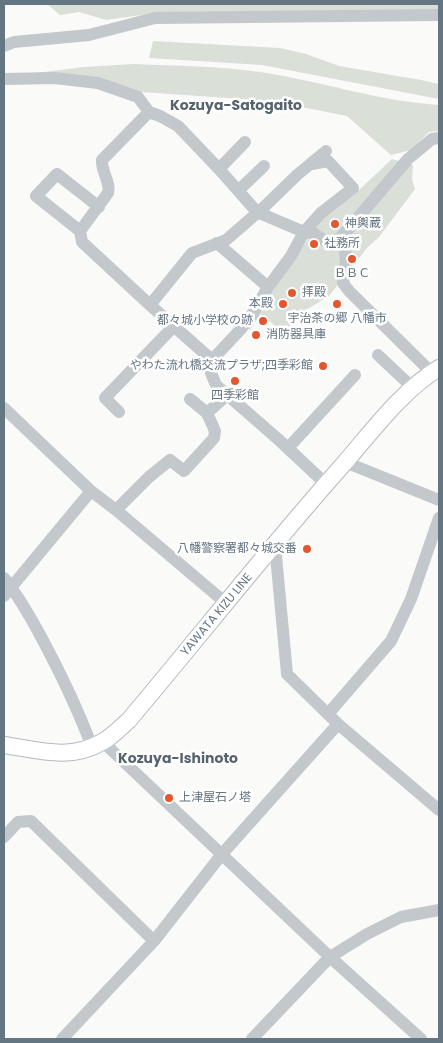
<!DOCTYPE html>
<meta charset="utf-8">
<style>
body{margin:0}
#map{position:relative;width:443px;height:1043px;overflow:hidden;background:#fafaf8;font-family:Poppins,sans-serif}
canvas{display:block}
.frame{position:absolute;inset:0;border:5px solid #657683;pointer-events:none}
</style>
<div id="map">
<canvas width="443" height="1043"></canvas>
<div class="frame"></div>
</div>
<script>
const g = document.querySelector('canvas').getContext('2d');
g.lineJoin = 'round';
function paint(path, color) { g.fillStyle = color; g.fill(path, 'evenodd'); }
function trace(path, color, width, dash) { g.strokeStyle = color; g.lineWidth = width; g.lineCap = dash ? 'butt' : 'round'; g.setLineDash(dash || []); g.stroke(path); }
function drawText(font, color, halo, rows, align = 'center') {
  g.font = font + ' Poppins,"Noto Sans JP",sans-serif'; g.lineWidth = 5; g.setLineDash([]); g.textBaseline = 'middle'; g.strokeStyle = halo; g.fillStyle = color; for (const [text, x, y, turn = 0] of rows) {
    g.save(); g.translate(x, y); g.rotate((+turn || 0) * Math.PI / 180); g.textAlign = isNaN(turn) ? turn : align; if (halo) g.strokeText(text, 0, 0); g.fillText(text, 0, 0); g.restore();
  }
}
const green = new Path2D(`
 M47,4H439V10L156,13L106,20L79,12L60,15Z
 M153,41L280,48L306,54L339,66L421,80L439,84V99L262,65L149,58Z
 M134,64C176,66 218,66 260,72C320,81 378,101 439,105V131L429,132L411,150L391,155L347,116L271,101L141,92L28,74L84,67Z
 M392,159L413,165L412,179L415,189L379,237L367,248L329,296L306,310L288,330L281,331L261,314L250,330L246,327L322,219L358,191Z`);
const minor = new Path2D(`
 M4,46L14,42L89,35L155,18L439,15
 M4,79L54,78L98,83L138,97L149,112L160,116L178,126L219,169L257,212L304,232L313,233L332,245L344,234L408,159L432,139L439,138
 M149,112L102,160C101,172 111,182 108,193L80,231L82,242L150,305L212,360
 M312,164L328,161L353,188L321,213L304,232L291,256L268,287L253,313L240,330L212,360L211,373L216,385L279,440L326,484
 M219,169L245,142
 M239,190L264,166
 M80,231L36,196L57,174L99,207
 M344,234L346,263L343,283L349,291L432,373
 M217,243L268,287
 M150,305L192,253L226,240L263,208L297,175L326,151
 M378,355L413,388
 M190,399L207,413
 M4,408L91,491L116,510L227,604
 M119,412L105,398L174,326
 M288,448L355,375
 M345,462L439,500
 M116,510L149,477L170,460L184,471L214,438L215,431L207,413L227,395
 M275,545L287,674L338,724L439,810
 M4,578C18,595 28,613 39,633C59,670 77,707 92,747
 M4,596L91,491
 M328,714L391,641L411,599L439,518
 M103,742L330,957L421,1039
 M4,837L18,822L31,821L154,941
 M62,1039L154,941L222,854L338,724
 M252,1039L330,957L367,934L401,917L439,910`);
const major = new Path2D(`
 M4,745C38,750 70,761 102,742C112,737 121,727 129,720C200,636 268,549 341,467C371,433 400,392 439,368`);
const markers = [
 [335,224,5,"#e4572e"],
 [314,244,5,"#e4572e"],
 [352,259,5,"#e4572e"],
 [292,293,5,"#e4572e"],
 [283,304,5,"#e4572e"],
 [337,304,5,"#e4572e"],
 [263,321,5,"#e4572e"],
 [256,335,5,"#e4572e"],
 [323,366,5,"#e4572e"],
 [235,381,5,"#e4572e"],
 [307,549,5,"#e4572e"],
 [169,798,5,"#e4572e"]
];
const poiNames = [
 ["神輿蔵",345,224],
 ["社務所",324,244],
 ["ＢＢＣ",352,274,"center"],
 ["拝殿",302,293],
 ["本殿",273,304,"right"],
 ["宇治茶の郷 八幡市",337,319,"center"],
 ["都々城小学校の跡",253,321,"right"],
 ["消防器具庫",266,335],
 ["やわた流れ橋交流プラザ;四季彩館",313,366,"right"],
 ["四季彩館",235,396,"center"],
 ["八幡警察署都々城交番",297,549,"right"],
 ["上津屋石ノ塔",179,798]
];
const streetNames = [
 ["YAWATA KIZU LINE",217,615,-50]
];
const neighbourhoodNames = [
 ["Kozuya-Satogaito",236,106],
 ["Kozuya-Ishinoto",178,759]
];
paint(green, '#dadfd7');
trace(major, '#b5babe', 18);
trace(minor, '#c3c8cc', 12);
trace(major, '#fff', 16);
for (const [x, y, r, color] of markers) { const dot = new Path2D(); dot.arc(x, y, r, 0, 2 * Math.PI); g.fillStyle = color; g.fill(dot); trace(dot, '#fff', 2); }
drawText('12px', '#657683', '#fff', poiNames, 'left');
drawText('12px', '#657683', '#fff', streetNames);
drawText('bold 14px', '#57646e', '#fff', neighbourhoodNames);
</script>
